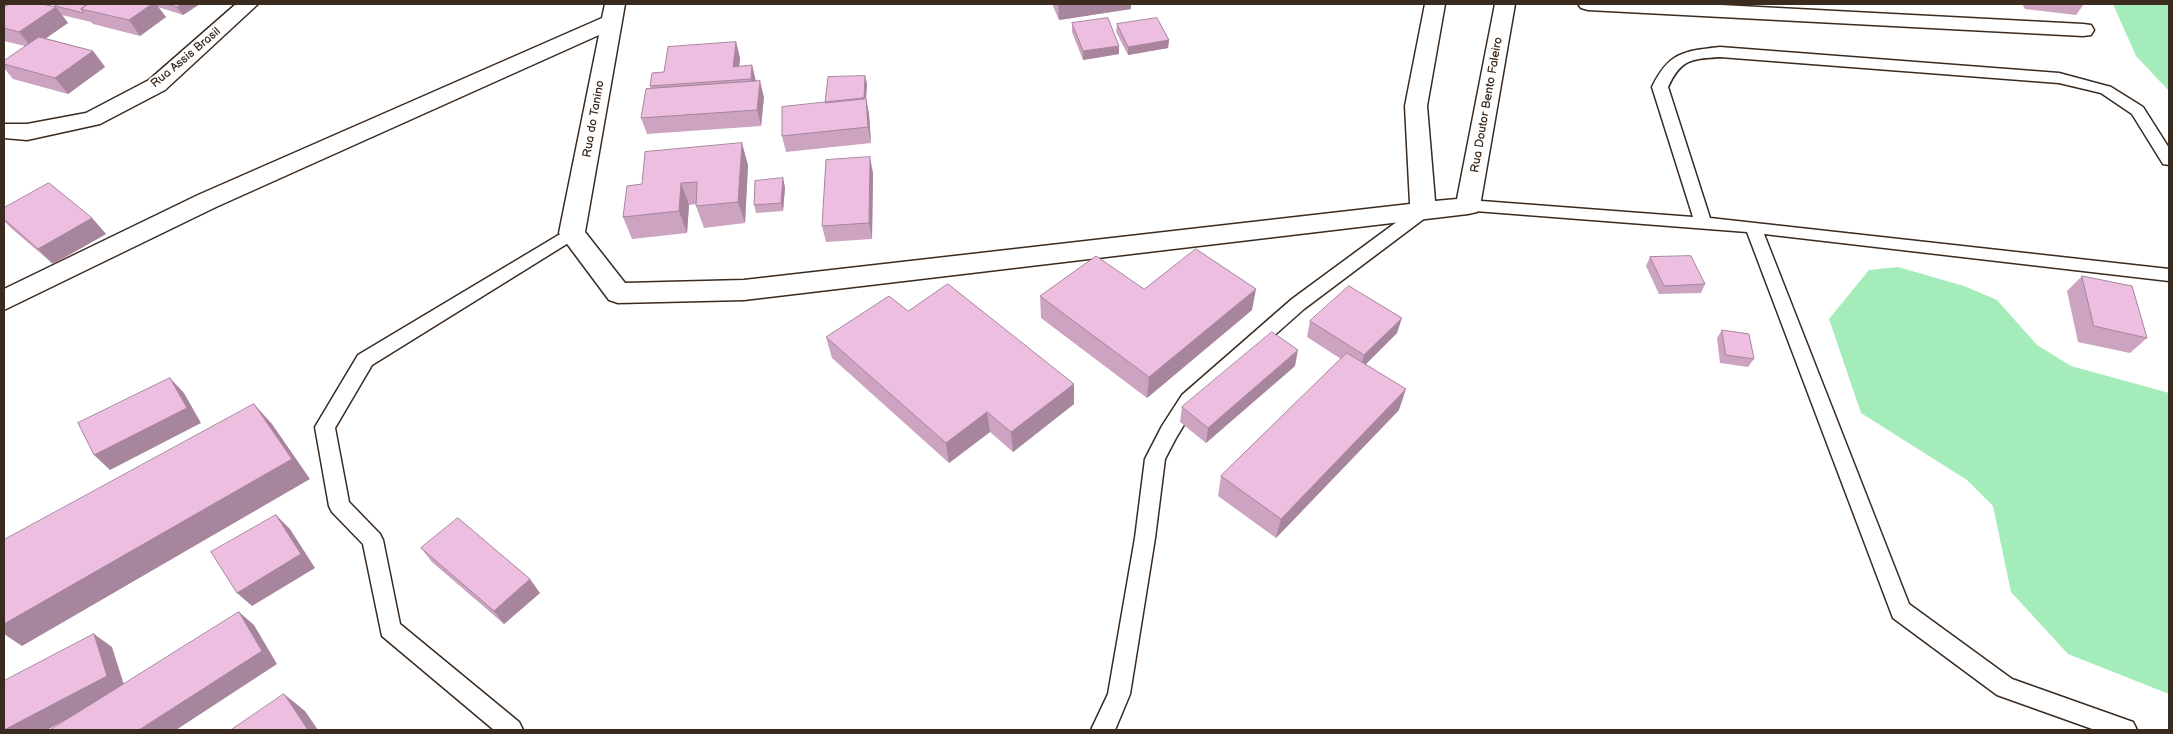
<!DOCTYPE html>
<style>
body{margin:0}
#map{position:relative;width:2173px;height:734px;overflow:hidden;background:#fff;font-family:"Balsamiq Sans",sans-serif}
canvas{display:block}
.frame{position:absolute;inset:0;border:5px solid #3b2a1e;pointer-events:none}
</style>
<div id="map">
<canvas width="2173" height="734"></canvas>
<div class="frame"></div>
</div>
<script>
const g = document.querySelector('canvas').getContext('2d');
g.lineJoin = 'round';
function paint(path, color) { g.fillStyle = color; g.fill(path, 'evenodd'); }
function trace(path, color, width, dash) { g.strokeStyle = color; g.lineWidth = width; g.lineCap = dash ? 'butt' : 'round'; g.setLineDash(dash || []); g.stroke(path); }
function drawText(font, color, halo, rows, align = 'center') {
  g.font = font + ' "Balsamiq Sans",sans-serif'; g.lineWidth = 4; g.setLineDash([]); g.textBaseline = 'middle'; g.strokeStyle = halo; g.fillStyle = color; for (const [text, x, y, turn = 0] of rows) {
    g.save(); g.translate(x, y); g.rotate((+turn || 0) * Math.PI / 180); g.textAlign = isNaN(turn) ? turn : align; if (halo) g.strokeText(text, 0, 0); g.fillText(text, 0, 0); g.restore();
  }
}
const green = new Path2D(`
 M2113,4H2169V91L2136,56Z
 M1898,267L1964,286L1997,300L2037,345L2071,366L2169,393V694L2068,654L2011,592L1993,506L1967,480L1861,413L1829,319L1869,270Z`);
const lane = new Path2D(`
 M1720,47L2059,73L2111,87L2143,107L2169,148V165L2163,164L2132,114L2101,93L2059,83L1720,57C1691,59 1681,59 1668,87L1710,218L2169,269V281L1764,234L1909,604L2012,679L2133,722L2137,730H2095L1997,695L1893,618L1747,232L1462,210L1460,206L1462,202L1468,200L1693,217L1652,87C1669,52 1684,51 1720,47Z
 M1423,205L1429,207L1431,211L1429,215L1304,309L1196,405L1176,438L1165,459L1155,538L1130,694L1115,730H1091L1108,694L1135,538L1145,459L1162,426L1182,395L1292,299L1417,207Z
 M572,227L578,229L581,233L578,237L372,365L335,428L349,502L380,534L383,540L400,624L519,722L523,730H494L382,636L363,544L332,512L329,506L315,427L358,355Z`);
const street = new Path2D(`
 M236,4H258L165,90L100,124L27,140L4,138V124H27L86,113L149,80Z
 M605,4H625L585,232L625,283L744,280L1410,204L1405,106L1425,4H1445L1427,106L1435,201L1457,199L1495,4H1515L1480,206L1477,212L1468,214L744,300L618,303L609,300L559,233L599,35L216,207L4,310V289L198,195L602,18Z
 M1578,4H1702L2083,24L2091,25L2094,30L2091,35L2083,36L1588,10L1581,8Z`);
const wall = new Path2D(`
 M4,4H42L56,7L59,4H200L183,15L158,7L166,17L140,36L93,24L91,22L62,15L68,23L45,38L93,51L105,67L68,94L13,79L4,68V61L25,46L4,41V8L6,6H4Z
 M1052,4H1131V9L1059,20Z
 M2022,4H2084L2076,15L2025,9Z
 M1072,23L1119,46V54L1083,60L1072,32Z
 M1117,24L1169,40L1168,48L1128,55L1116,32Z
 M736,42L740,58L739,66L756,82L764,97L761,126L647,134L641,118L651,89L650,86L664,72Z
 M865,76L867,84L866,98L869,114L871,143L786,152L782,136L825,103Z
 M748,165L745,223L704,228L696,206V204L689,205L687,233L632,239L623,217L642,184Z
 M873,173L872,239L826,242L822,226Z
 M785,187L783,211L756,213L754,205Z
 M4,208L92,218L106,234L53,264L11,228L4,221Z
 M1650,257L1705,284L1701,293L1659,294L1646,266Z
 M2082,276L2147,338L2130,353L2078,342L2067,291Z
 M1144,289L1252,310L1147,398L1041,318L1040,296Z
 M1310,321L1397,333L1366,364L1399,410L1276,538L1218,496L1221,476L1341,359L1307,337Z
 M1722,330L1754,359L1748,367L1720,363L1717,338Z
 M826,337L1074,384V404L1013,452L990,432L949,463L832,358Z
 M1295,366L1206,443L1180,422L1182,407Z
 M421,548L540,593L504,624L432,562Z`);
const shadedWall = new Path2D(`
 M152,4H156L166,17L140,36L129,20Z
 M182,4H200L183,15L177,7Z
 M1058,4H1131V9L1059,20Z
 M56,7L68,23L32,48L19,32Z
 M1169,40L1168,48L1128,55V47Z
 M736,42L740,58L738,79L733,67Z
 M1119,46V54L1083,60V51Z
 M93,51L105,67L68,94L55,78Z
 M752,65L756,81L755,94L751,79Z
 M865,76L867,84L865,112L863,103Z
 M760,81L764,97L761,126L757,110Z
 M866,98L869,114L871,143L868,127Z
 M742,143L748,165L745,223L738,202Z
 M870,157L873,173L872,239L869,223Z
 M783,178L785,187L783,211L781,203Z
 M681,183L689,205L687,233L679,211Z
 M92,218L106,234L53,264L38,249Z
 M1256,289L1252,310L1147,398L1149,377Z
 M1402,318L1397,333L1360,370L1364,355Z
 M1298,350L1295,366L1206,443L1208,428Z
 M170,378L184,393L201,423L110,470L94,455Z
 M1074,384V404L1013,452L1011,432Z
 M1406,389L1399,410L1276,538L1281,519Z
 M254,404L272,424L310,479L22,646L4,634V624Z
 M987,412L990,432L949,463L946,443Z
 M276,515L290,529L315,568L252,606L237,593Z
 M530,579L540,593L504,624L494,611Z
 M239,612L254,625L277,664L176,730H139Z
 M94,634L112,647L125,688L47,730H4Z
 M284,694L305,711L318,730H308Z`);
const building = new Path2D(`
 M9,4H42L56,7L19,32L4,28V8Z
 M59,4H88L81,9L84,13L55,6Z
 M88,4H152L129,20L81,9Z
 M168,4H182L177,7Z
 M1108,18L1119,46L1083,51L1072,23Z
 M1157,18L1169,40L1128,47L1117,24Z
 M39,37L93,51L55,78L4,64V61Z
 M736,42L733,67L752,65L751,79L650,86L652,73L664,72L668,47Z
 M865,76L864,99L825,103L828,77Z
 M760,81L757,110L641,118L646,89Z
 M866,98L868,127L782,136V107Z
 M742,143L738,202L696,206L697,182L681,183L679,211L623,217L627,186L642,184L645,152Z
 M870,157L869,223L822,226L826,160Z
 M783,178L781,203L754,205L755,181Z
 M49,183L92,218L38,249L4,219V208Z
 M1196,249L1256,289L1149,377L1040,296L1096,256L1144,289Z
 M1691,256L1705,284L1664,286L1650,257Z
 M2082,276L2132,286L2147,338L2094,326Z
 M948,284L1074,384L1011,432L987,412L946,443L826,337L889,296L908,311Z
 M1349,286L1402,318L1364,355L1310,321Z
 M1722,330L1749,334L1754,359L1726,355Z
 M1272,332L1298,350L1208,428L1182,407Z
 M1347,353L1406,389L1281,519L1221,476Z
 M170,378L187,408L94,455L78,423Z
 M254,404L292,459L4,624V540Z
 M276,515L301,554L237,593L211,552Z
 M458,518L530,579L494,611L421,548Z
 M239,612L262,651L139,730H50Z
 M94,634L107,676L4,730V681Z
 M284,694L308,730H231Z`);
const streetNames = [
 ["Rua Assis Brasil",186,58,-40],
 ["Rua Doutor Bento Faleiro",1487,105,-80],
 ["Rua do Tanino",594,119,-80]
];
paint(green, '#a4ecb9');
trace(lane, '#3b2a1e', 3);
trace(street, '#3b2a1e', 3);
paint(lane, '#fff');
paint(street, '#fff');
paint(wall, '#cca3c1');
paint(shadedWall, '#a6859d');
paint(building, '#edbee0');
trace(building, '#a6859d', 1);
drawText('12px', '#3b2a1e', '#fff', streetNames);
</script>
